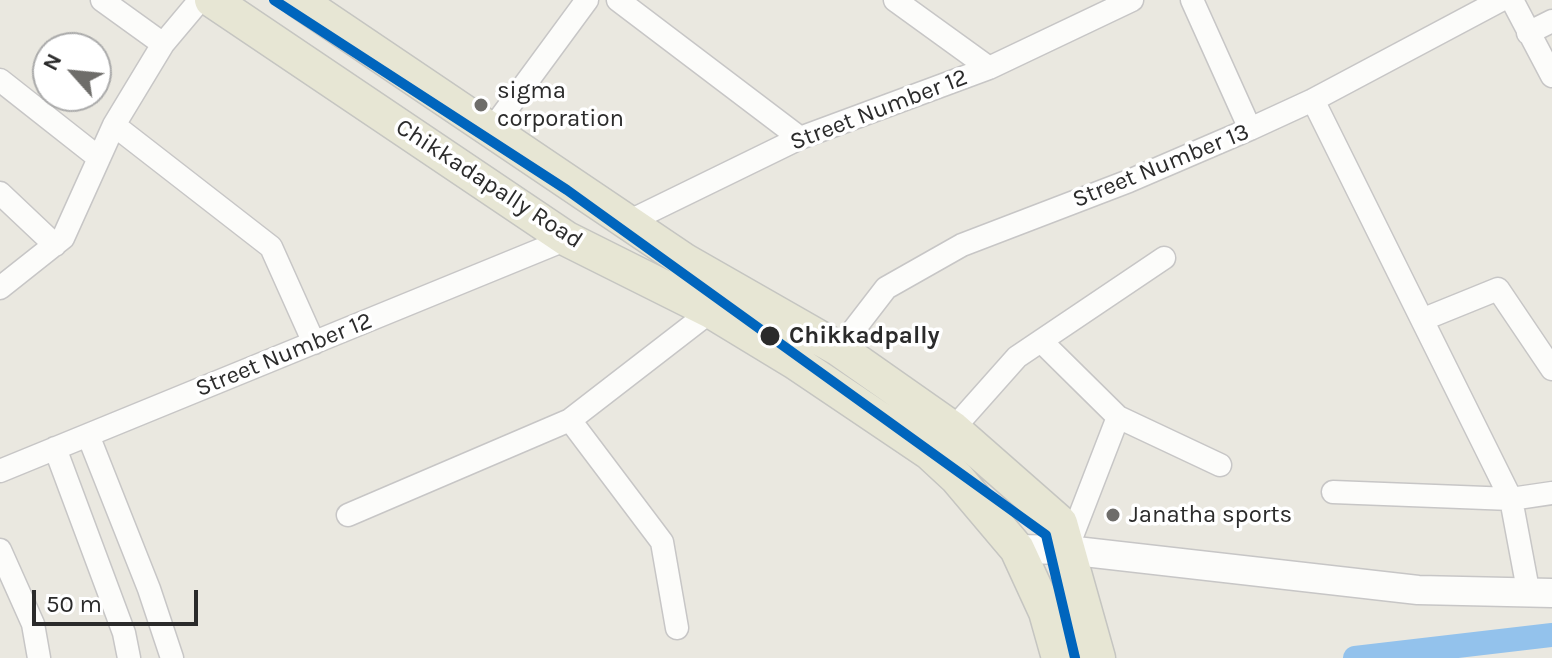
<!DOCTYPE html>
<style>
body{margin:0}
#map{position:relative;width:1552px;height:658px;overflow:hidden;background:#eae8e0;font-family:Karla,sans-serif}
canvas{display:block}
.north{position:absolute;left:32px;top:32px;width:80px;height:80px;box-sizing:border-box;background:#fff;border:2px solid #aaa;border-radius:50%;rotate:297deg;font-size:22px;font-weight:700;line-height:32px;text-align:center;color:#2b2b2b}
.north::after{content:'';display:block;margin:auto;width:28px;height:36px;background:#6e6d6a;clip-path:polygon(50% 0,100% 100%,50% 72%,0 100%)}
.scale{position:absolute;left:32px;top:590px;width:166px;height:36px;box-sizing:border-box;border:4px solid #2b2b2b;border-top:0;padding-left:10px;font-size:24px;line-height:28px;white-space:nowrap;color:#2b2b2b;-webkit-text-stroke:6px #fff;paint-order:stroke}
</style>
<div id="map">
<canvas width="1552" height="658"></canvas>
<div class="north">N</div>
<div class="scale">50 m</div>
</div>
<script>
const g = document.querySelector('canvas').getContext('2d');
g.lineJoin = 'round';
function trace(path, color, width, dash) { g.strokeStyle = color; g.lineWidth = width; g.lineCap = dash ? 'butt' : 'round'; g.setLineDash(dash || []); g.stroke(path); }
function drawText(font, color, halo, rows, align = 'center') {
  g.font = font + ' Karla,sans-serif'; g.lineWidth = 7; g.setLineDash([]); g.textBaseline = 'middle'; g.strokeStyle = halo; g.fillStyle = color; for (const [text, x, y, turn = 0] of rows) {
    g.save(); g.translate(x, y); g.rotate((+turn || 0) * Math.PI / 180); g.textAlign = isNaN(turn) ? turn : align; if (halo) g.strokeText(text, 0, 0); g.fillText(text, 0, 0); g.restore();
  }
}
const canal = new Path2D(`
 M1355,658L1552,635`);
const minor = new Path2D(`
 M102,0L163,44
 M618,0L800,138
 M895,0L989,68
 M1192,0L1250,129
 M1512,0L1552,76
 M1528,33L1552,21
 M0,80L99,158
 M1313,100L1511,499L1529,595
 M114,125L271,247L314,343
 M490,132L587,0
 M0,193L55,245
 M628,222L800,138L989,68L1132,0
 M0,288L63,238L114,125L163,44L200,0
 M1424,319L1498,289L1552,369
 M1041,341L1118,417L1220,465
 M839,349L886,288L962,245L1129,181L1250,129L1313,100L1501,0
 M570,420L662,542L677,628
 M953,429L1017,357L1164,258
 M88,435L149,589L172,658
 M55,448L124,633L129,658
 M0,471L567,239
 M1333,492L1511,499L1552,493
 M348,515L570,420L711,311
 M1067,549L1118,417
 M0,550L33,624L39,658`);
const tertiary = new Path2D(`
 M1017,549L1067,550L1418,590L1552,593`);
const primary = new Path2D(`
 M212,0L567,239L711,311L795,362L930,453L957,478L1017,549L1046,612L1059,658
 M298,0L685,261L839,349L953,429L1060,523L1098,658`);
const metro1 = new Path2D(`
 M274,0L567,190L1046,535L1075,658`);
const markers = [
 [481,105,8,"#6e6d6a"],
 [770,336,11,"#2b2b2b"],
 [1113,515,8,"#6e6d6a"]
];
const poiNames = [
 ["sigma",497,91],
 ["corporation",497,119],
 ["Janatha sports",1129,515]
];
const streetNames = [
 ["Street Number 12",879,110,-21],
 ["Street Number 13",1161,166,-22],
 ["Chikkadapally Road",489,184,33],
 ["Street Number 12",284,355,-22]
];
const stopNames = [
 ["Chikkadpally",789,336]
];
trace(canal, '#93c2ec', 24);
trace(minor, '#c7c6c6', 25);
trace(tertiary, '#c7c6c6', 31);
trace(primary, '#c5c5c1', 37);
trace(minor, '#fcfcfa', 22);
trace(tertiary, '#fcfcfa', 28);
trace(primary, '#e7e6d4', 34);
trace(metro1, '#0065bd', 10);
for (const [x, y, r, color] of markers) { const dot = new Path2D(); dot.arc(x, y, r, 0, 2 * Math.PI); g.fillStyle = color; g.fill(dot); trace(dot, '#fff', 3); }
drawText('24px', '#2b2b2b', '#fff', poiNames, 'left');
drawText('24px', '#2b2b2b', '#fff', streetNames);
drawText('bold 24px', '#2b2b2b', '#fff', stopNames, 'left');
</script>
